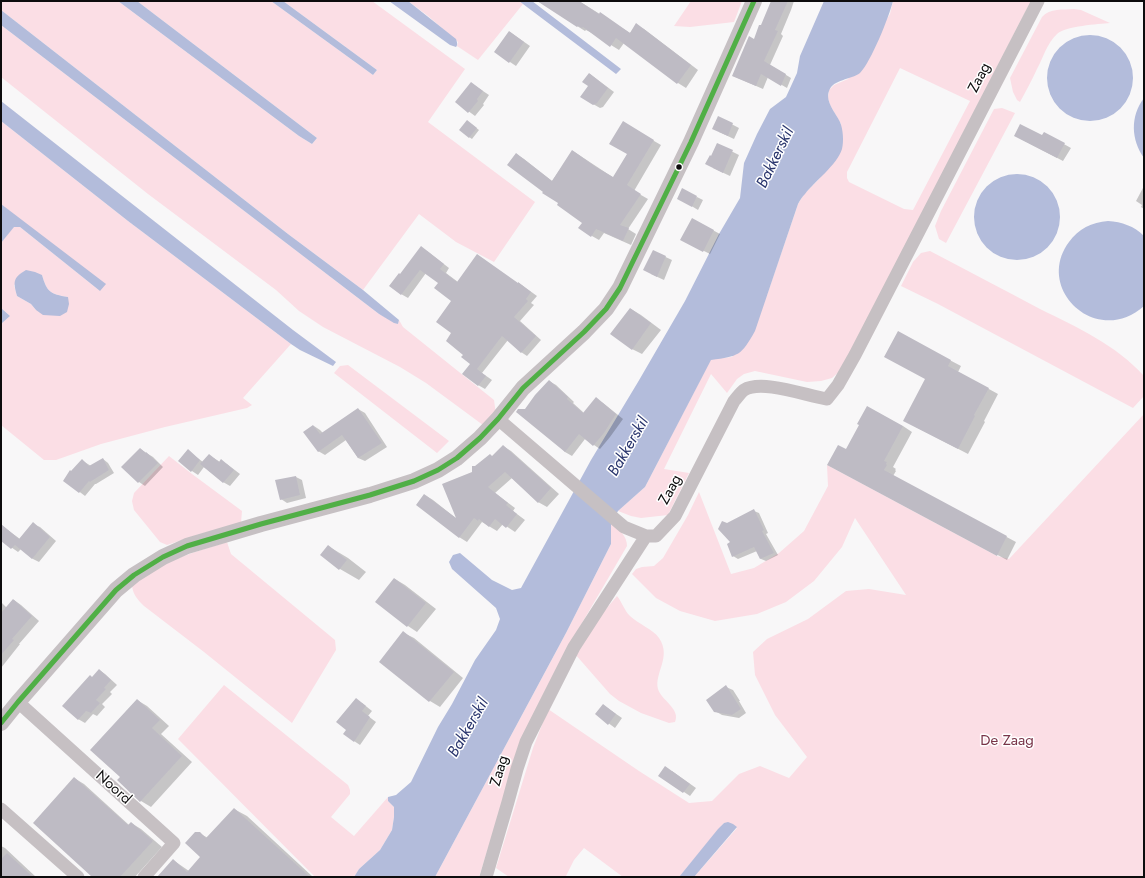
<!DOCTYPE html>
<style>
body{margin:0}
#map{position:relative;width:1145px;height:878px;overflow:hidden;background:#f8f7f8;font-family:Jost,sans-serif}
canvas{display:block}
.frame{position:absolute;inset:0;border:2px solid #0d0c0d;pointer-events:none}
</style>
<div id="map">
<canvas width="1145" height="878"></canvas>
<div class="frame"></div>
</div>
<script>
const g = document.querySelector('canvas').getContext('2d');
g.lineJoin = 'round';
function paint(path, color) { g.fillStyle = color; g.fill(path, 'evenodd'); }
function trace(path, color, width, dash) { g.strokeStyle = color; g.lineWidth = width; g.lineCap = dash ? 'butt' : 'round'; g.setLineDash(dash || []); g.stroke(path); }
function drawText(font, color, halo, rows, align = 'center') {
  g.font = font + ' Jost,sans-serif'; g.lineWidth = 3; g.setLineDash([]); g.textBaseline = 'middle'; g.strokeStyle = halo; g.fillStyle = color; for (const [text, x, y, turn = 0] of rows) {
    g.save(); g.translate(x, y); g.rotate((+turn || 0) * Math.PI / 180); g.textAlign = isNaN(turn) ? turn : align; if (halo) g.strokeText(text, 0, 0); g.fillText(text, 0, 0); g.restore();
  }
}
const green = new Path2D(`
 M1,1H118L299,136L312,144L317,138L137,1H271L373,75L377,70L283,1H372L465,69L428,122L535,202L494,262L456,242L419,214L363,290L288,234L1,10Z
 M408,1H519L523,4L478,60L457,46L458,42L428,16Z
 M691,1H742L734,22L690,27L674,26Z
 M893,1H1031L841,370L832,378L821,381L807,382L755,371L744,374L737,379L727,393L711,374L664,469L689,473L668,515L641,518L631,516L618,511L645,487L711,359L732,357L767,295L798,204L804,194L820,178L841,124L830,105L828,98L829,90L834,85L848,79L890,14ZM900,68L970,101L913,210L904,209L849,182L847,178V172Z
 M1074,9L1081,10L1110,23C1098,24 1066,26 1057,34C1047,43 1043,58 1037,69C1032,80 1026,91 1020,102L1017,100L1013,92L1010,78L1042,17C1050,8 1063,10 1074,9Z
 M1,25L379,314L398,324L399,320L403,327L494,400L496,414L487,428L426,383L400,367L323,327L299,311L276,290L148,194L1,77Z
 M1002,108L1015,113L946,243L939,239L935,226L941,211L994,109Z
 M1,121L128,221L291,344L243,398L252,405L247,408L165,427L101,444L56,460H44L1,425V324L10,316L1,308V243L14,226L20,227L100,291L1,204ZM42,275C47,292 50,294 68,297L36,310L31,304L17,296L14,285Z
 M930,251C966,270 1003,289 1040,309C1077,327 1116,345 1144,376V396L1133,408L938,304L901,286L913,262L921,253Z
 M348,365L449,441L437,453L334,373L340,366Z
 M1144,414V877H694L737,828L724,823L679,877H623L584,848L574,860L566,876L567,877H509L496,868L533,748L548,709L639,771L689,803L712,801L739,774L760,766L789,778L807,757L775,715L755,675L753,652L767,639L808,619L846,591L869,589L906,595L855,518L842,547L814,581L786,602L757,614L715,621L680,611L656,598L632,574L636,569L642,567L654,566L663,558L688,515L699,492L731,574L754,568L779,553L804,531L828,486L827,465L997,556L1009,559Z
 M169,456L192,474L242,511L241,523L200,534L167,545L160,542L134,510L132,501L134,493Z
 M611,523C619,529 627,536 627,546L575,635L488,848L479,877H435L566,633L611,544Z
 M227,542L231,554L335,640L336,650L292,723L204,652L144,606C138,600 132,594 132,584L170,561L195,552Z
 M617,596C622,602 624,610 630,616C638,624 653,629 659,638C672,657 654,673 658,689C661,700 681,709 675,722L669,723L641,713L619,701L610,694L575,654L591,627Z
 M224,685L348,785L350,790V794L331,817L354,836L388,797V801L394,807V817L392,830L380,850L359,869L354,877H315L178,739Z`);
const water = new Path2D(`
 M118,1H137L317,138L312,144L299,136Z
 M271,1H283L377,70L373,75Z
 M389,1H408L456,39C457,42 458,45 456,47L450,45Z
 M519,1H532L621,69L616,74Z
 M824,1H893C889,17 871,62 860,73C851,80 833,79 829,91C825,102 836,113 840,122C843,129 844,141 842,149C837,165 815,181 805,194C802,197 800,200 798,204L755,331C741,356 739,356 711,360L645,487L618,511L611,523V544L566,633L435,877H354L359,869L380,850L392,830L394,817V807L388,801V797L396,795L411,782L438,727L452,704L475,660L496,630L500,619L496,608L452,569L449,562L453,555L460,553L492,580L512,590L521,588L591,460L638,382L685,301L719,234L740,198L744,163L757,134L770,109L786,97L797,73L800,56Z
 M1,10L288,234L363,290L399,320L398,324L394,323L379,314L1,25Z
 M1047 78a43 43 0 1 1 86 0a43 43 0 1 1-86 0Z
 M1144,98V158C1131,140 1130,116 1144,98Z
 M1,101L293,330L336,362L333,366L300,350L291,344L128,221L1,121Z
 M974 217a43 43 0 1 1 86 0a43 43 0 1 1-86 0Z
 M1,204L106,284L100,291L20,227H14L1,243Z
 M1108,221C1122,222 1134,226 1144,236V306C1097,348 1034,289 1069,242C1078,229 1092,222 1108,221Z
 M26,270L35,272L42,275C47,292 50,294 68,297L69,304L67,312L60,316L43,315L36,310L31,304L17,296C13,281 13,278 26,270Z
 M1,308L10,316L1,324Z
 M728,822L733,824L737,827L694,877H679L718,829L724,823Z`);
const shadow = new Path2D(`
 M539,1H579L630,33L636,25L644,29L698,70L686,88L678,83L624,43L619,50L590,32L586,30L585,31L577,26Z
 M773,1H794L791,10L781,34L783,36L770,65L791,78L787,88L768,77L763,89L733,76L755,40Z
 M510,32L530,46L516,66L495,52Z
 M590,74L614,92L603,107L600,108L593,104L590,86Z
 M471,83L489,95L483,104L484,105L475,116L456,102Z
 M718,117L739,128L734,139L719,132Z
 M470,123L479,130L472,139L469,137Z
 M623,123L661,145L634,191L648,199L628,229L636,234L631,245L604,233L599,240L592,236L583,223L559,203L516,154L524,159L552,181L573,151L614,178L628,153Z
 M1044,133L1071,148L1063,161L1021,139L1042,137Z
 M717,144L739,155L730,176L713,168L712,157Z
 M1144,186V209L1141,207L1142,205L1136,201Z
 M697,197L703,200L698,210L685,202Z
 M692,219L720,234L710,254L688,243Z
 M427,251L449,268L446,273L458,282L519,283L537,296L531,303L534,305L520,321L541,340L527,356L521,352L508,340L482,373L492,380L485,389L478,385L471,364L465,355L453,333V301L439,283L426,273L408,298L401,294L400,276Z
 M653,251L672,260L664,280L651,274Z
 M631,309L641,315L661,330L642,354L632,349Z
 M898,333L961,366L958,372L998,394L984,421L985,422L968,454L914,426L926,379Z
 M549,381L556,385L574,402L573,403L584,413L596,399L603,403L623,419L610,437L600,449L585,439L572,456L565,452L525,410Z
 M358,409L365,413L387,447L365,461L358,458L346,440L325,455L318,451L314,426L320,430L323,433Z
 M860,425L903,426L912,432L893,467L896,469L895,470L896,471L893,476L1016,542L1007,560L838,470L846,450Z
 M503,446L511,451L559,494L547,507L538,502L512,478L495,493L515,508L513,511L525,520L515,532L503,524L497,531L482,522L467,542L459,537L425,495L433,500L457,519L473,473L492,457Z
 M140,449L153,457L163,467L145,486L139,482L123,467Z
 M188,451L203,462L209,455L220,462L221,461L227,464L240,474L230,486L223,482L204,467L198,475L192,471Z
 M103,459L108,463L114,473L96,484H95L85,496L64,480L83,461L91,466Z
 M296,477L302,480L306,498L287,503L281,499Z
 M754,511L759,513L768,533L766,534L778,555L766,561L761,559L757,551L738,559L733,556L727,524Z
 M33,524L40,527L56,541L39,562L33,559L21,549L18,552L1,540V525L20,539Z
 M328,546L348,558L366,572L359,580L340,569L321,555Z
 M395,579L405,585L436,609L417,632L408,626L376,602Z
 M14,600L21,605L39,621L19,644H20L1,668V602L7,608Z
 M404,633L414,638L463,678L440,707L430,701L381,662Z
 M99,670L105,674L117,685L110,692L112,694L102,704L105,707L97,716L93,714L85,723L78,719L93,678Z
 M726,687L733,690L740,701H739L746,713L739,718L722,715L715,711Z
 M137,700L147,706L169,726L161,734L192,762L151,807L141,801L121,777Z
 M362,703L372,711L368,716L376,722L360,745L354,741L347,730Z
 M603,705L622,718L615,728L596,714Z
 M672,771L696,788L690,796L660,776Z
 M74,778L84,784L129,825L131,823L141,829L162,847L135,877H94Z
 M234,809L247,816L313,877H158L173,860L189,871L202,857L199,833L208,838Z
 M1,846L5,848L36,877H1Z`);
const building = new Path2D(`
 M537,1H579L599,14L600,12L630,33L636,23L691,65L677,84L616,38L610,47L583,27L582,28L578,26L577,27Z
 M771,1H788L775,30L778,31L764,61L786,74L781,86L761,74L756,86L732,76L749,36L754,39L759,25H761Z
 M509,31L524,42L509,63L494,52Z
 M589,73L608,88L597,103L593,105L580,97L588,86L582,82Z
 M471,82L483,91L477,99L478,101L468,113L455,102Z
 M718,116L733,123L728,136L712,129Z
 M467,120L477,128L469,138L459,130Z
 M623,121L654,140L627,185L641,194L620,225L629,228L623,241L596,229L591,237L578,228L582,223L557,205L558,203L542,193L543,192L507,165L516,153L552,181L572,150L596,167L613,177L627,154L609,144Z
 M1020,124L1042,135L1044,132L1065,143L1057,158L1014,136Z
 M717,143L733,150L723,173L705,164L710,155L711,156Z
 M682,188L697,196L692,207L677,199Z
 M692,218L714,230L703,252L680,240Z
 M421,246L444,264L440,269L457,282L477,254L518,283V282L531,292L526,299L528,301L514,317L536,336L521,353L502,336L477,369L486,376L478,386L462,374L470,364L461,357L463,355L446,341L451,333L436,322L451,301L434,288L438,283L420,270L401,295L389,286L399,273L400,274Z
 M653,250L666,256L657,277L643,270Z
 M630,308L651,323L632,350L610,334Z
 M898,331L951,360L948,366L989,388L974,415L975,416L958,449L903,421L925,379L884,357Z
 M549,380L568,397L567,399L583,413L596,397L616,414L604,433L593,446L579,434L565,452L516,412L518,409H525L535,395Z
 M867,406L903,426L884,461L887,462L886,464L887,465L884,470L1007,536L997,556L827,465L838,445L846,449L859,425L857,424Z
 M358,408L382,443L358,458L342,435L318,452L303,432L313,425L320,434Z
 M503,445L551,488L538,503L505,472L488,487L508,503L506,505L517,514L506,528L495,519L489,527L479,519L478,521L474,518L459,538L416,505L424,494L456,518L442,484L472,472V466H475L490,454L492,456Z
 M140,448L146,453V452L158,463L138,483L121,467Z
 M188,449L200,460L191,472L178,461Z
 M209,454L219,462L221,459L234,470L223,483L200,464Z
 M103,458L109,470L90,482L89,481L79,493L63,481L70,470L71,471L82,459L89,466Z
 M296,476L300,495L280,500L275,480Z
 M754,509L764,530L762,531L774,553L760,559L754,547L732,557L727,544L730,542L718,529L722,521L727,523Z
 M33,522L50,537L32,559L15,545L11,549L1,541V524L19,539Z
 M328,545L347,560L339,570L320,555Z
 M394,578L426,603L407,627L375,602Z
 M13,599L32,616L12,639L14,640L1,655V613Z
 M403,631L454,672L429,702L379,662Z
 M99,669L111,680L104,688L106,689L96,700L100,703L91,713L86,711L78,720L62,706L90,675L92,677Z
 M726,685L741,709L732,715L714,712L706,700Z
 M356,698L366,706L362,711L370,717L354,742L343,734L346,730L336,722Z
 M137,699L160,720L152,728L182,756L140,802L117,780L120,777L90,750Z
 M603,704L616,714L608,725L595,714Z
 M665,766L690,784L683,793L658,776Z
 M74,777L128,825L131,822L153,841L120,877H92L33,823Z
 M234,808L310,877H157L173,859L187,872L200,857L185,843L195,832H200L206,838Z
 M7,853L33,877H1V859Z`);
const minor = new Path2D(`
 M498,419L624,527L646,536H656L675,516L734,401C737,398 740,393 744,390C762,379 807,396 827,399L838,385L855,355L1038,1
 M18,702L174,843L144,877
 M1,809L78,877
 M486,877L508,802L517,769L526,742L574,647L646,536`);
const tertiary = new Path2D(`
 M1,723L18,702L116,590L134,575L163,557L187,546L261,524L370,495L414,481L438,470L457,458L480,438L498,419L523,388L584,332L606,309L620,288L691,142L754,1`);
const bus1 = new Path2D(`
 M1,723L18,702L116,590L134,575L163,557L187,546L261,524L370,495L414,481L438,470L457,458L480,438L498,419L523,388L584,332L606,309L620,288L691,142L754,1`);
const markers = [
 [679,167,3.5,"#0d0c0d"]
];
const streetNames = [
 ["Zaag",980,78,-63],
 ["Zaag",671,490,-62],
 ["Zaag",500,771,-74],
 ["Noord",113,788,42]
];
const parkNames = [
 ["De Zaag",1007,741]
];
const waterNames = [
 ["Bakkerskil",776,158,-64],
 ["Bakkerskil",629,447,-60],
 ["Bakkerskil",469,728,-60]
];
paint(green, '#fbdee5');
paint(water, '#b3bcdb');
paint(shadow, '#0003');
paint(building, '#bebbc4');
trace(minor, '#c6c0c3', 13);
trace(tertiary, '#c6c0c3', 16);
trace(bus1, '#50af46', 5);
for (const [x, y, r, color] of markers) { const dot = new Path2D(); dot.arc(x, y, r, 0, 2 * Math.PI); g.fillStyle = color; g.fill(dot); trace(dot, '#fff', 1.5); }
drawText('15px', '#0d0c0d', '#fff', streetNames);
drawText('15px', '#783448', '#fff', parkNames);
drawText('italic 16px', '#2a366e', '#fff', waterNames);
</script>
